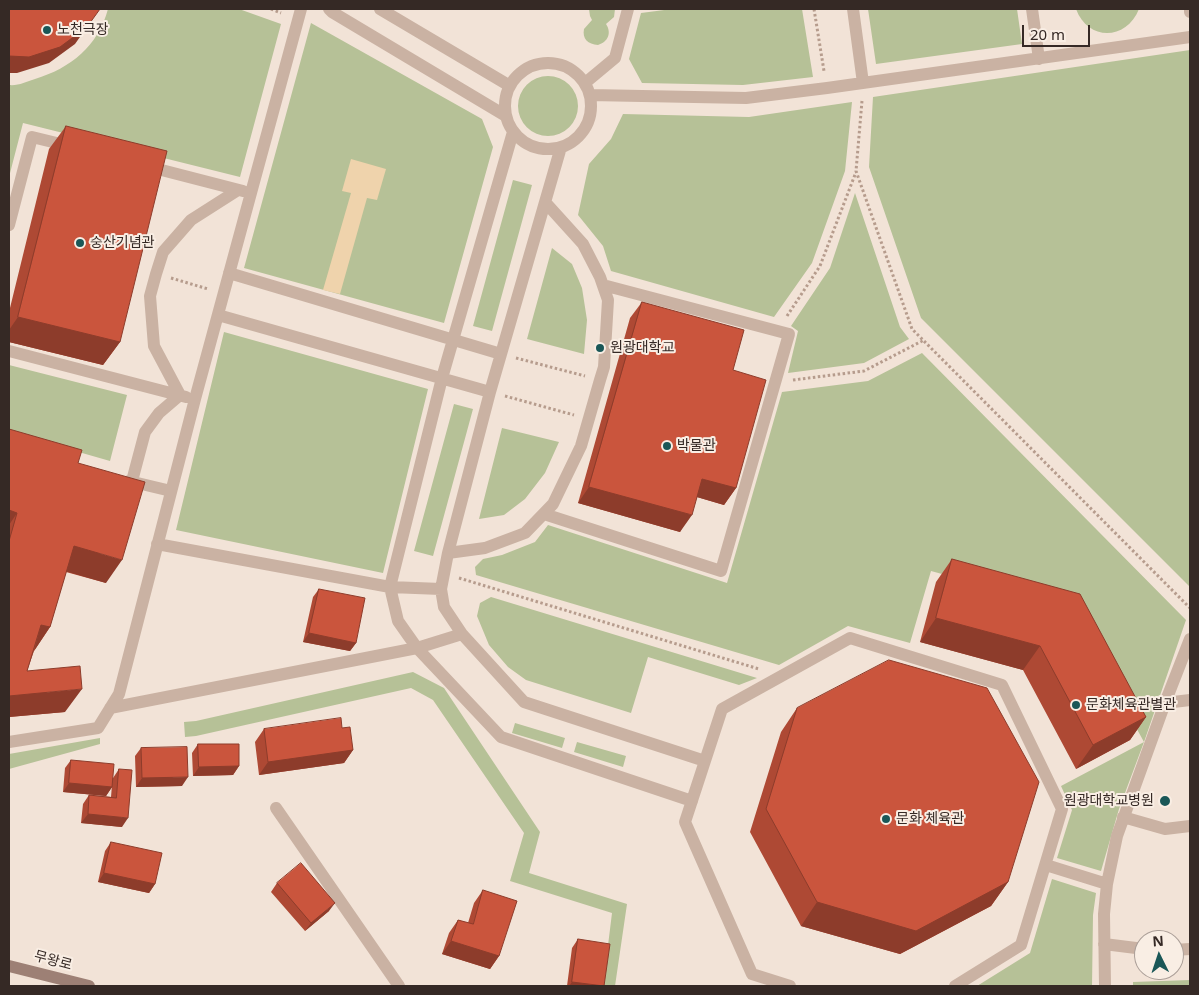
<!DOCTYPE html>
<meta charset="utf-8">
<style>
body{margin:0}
#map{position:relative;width:1199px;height:995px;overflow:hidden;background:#f2e3d7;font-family:"Noto Sans",sans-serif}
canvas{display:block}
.frame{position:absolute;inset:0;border:10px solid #352925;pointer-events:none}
.north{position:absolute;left:1134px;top:930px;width:50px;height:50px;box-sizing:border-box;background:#f9eee4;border:1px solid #ab9f98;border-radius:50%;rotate:356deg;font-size:14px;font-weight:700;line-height:20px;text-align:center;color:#352925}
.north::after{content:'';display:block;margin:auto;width:18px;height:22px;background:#1a5757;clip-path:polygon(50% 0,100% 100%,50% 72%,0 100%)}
.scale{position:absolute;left:1022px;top:25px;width:68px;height:22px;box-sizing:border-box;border:2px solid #352925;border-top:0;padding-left:6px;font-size:15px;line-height:18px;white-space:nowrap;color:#352925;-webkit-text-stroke:4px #f9eee4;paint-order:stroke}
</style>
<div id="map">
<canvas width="1199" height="995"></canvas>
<div class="frame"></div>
<div class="north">N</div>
<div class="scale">20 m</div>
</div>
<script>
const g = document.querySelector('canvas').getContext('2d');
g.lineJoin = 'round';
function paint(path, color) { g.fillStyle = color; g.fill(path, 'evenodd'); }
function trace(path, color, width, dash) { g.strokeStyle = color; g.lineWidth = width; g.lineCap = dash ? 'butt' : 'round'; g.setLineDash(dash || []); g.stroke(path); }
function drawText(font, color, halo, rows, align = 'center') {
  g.font = font + ' "Noto Sans","Noto Sans KR",sans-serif'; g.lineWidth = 4; g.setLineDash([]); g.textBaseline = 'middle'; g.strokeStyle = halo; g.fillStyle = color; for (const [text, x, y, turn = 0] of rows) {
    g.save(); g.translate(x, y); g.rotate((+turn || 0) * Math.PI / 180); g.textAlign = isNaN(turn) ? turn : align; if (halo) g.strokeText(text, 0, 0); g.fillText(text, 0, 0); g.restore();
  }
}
const green = new Path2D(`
 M108,9H239L281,24L240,177L23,123L9,177V85C18,86 26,82 35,79C71,68 98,46 108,9Z
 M589,9H615L614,17L606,24C612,33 608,42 598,45C588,44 582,39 584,29L592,20L590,16Z
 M672,9H802L813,77L743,85L642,83L629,59L641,13Z
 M868,9H1017L1022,44L876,64Z
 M1076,9H1139C1126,41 1088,41 1076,9Z
 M311,23L482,119L493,147L444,323L244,268Z
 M1190,50V587L921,318L869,167L873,97Z
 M518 106a30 30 0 1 1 60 0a30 30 0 1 1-60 0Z
 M852,102L845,171L812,263L774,317L611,271L603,246L578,215L589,164L611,139L623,114L749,117Z
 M513,180L532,185L492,331L473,326Z
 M855,193L900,327L909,339L864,363L788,373L798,331L791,326L830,268Z
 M552,248L572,264L582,288L587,320L584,354L527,339Z
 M224,332L428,389L383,573L176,530Z
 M922,353L1186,620L1144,742L1119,809L1101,871L1057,858L1072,810L1061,786L1144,742L1071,609L931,571L910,643L848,626L779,665L476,575L475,567L483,559L502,555L535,542L548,525L727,583L782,392L868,381Z
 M9,365L127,395L110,461L9,432Z
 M454,404L473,409L433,556L414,551Z
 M502,428L559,442L545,473L525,499L504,515L479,519Z
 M491,597L757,678L739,685L648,657L631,713L526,680L508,667L489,645L477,616L480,603Z
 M413,672L444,688L540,832L529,873L627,904L615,986H603L612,913L510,881L524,833L433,700L411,688L196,736L185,737L184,722L196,721Z
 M515,723L565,738L562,748L512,733Z
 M100,738V744L9,769V754Z
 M577,742L626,756L623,767L574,752Z
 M1052,879L1096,893L1093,915L1092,986H977L1030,953Z
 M1190,980V986H1133V982Z`);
const sand = new Path2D(`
 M351,159L386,169L377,200L367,198L340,294L323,290L351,193L342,191Z`);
const path = new Path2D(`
 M271,9L281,13
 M814,9L824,71
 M862,101L856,171L912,329L1190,608
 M171,278L208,289
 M787,316L820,266L856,172
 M516,358L585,376
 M793,380L864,371L924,340
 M505,396L574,415
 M459,578L759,669`);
const lane = new Path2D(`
 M329,9L332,12L506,116
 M380,9L510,86
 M853,9L863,83
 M1032,9L1039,59
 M1190,9V12
 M505 106a43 43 0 1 1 86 0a43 43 0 1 1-86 0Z
 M585,83L615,58L628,9
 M590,95L746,98L827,88L1190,37
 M513,132L442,378L390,587L398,621L417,648L501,737L692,801
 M561,147L490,392L448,553L441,589L444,607L462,634L524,702L705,761
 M146,166L243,191
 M9,225L32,137L69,146
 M229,273L501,354
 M218,315L490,392
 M9,351L186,397
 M129,481L171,491
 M132,481L145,432L159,413L180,395L154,346L150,296L156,274L163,252L191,220L238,190
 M544,514L721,571L789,334L603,285
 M157,544L390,587L441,589
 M448,553L485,548L525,533L553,504L581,446L600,380L604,367L608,300L600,277L583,244L545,202
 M1165,703L1190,700
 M110,708L417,648L462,634
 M9,742L98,728L119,694L195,399L301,9
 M276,808L399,986
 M1123,817L1165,829L1190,826
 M1046,865L1107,884
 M1104,944L1144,949
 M1174,950L1190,949
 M790,986L752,974L685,822L722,709L850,638L1002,685L1062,809L1021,945L955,986
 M1105,986L1104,914L1107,884L1117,836L1165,703L1190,639`);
const secondary = new Path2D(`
 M9,966L89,986`);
const wall = new Path2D(`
 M66,126L120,342L103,365L9,342V312L49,149Z
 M642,302L733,370L736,488L724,505L697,497L680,532L578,503L630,318Z
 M9,430L78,463L106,583L66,572L50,627L34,651L27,671L65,712L9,717Z
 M952,559L1146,717L1130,740L1076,769L1023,670L920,642L936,582Z
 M319,589L356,643L350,651L303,642L313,597Z
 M797,708L1008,882L991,906L900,954L801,926L750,832L781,732Z
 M342,728L353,750L344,763L259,775L255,742L264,729Z
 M198,744L239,766L233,775L193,776L192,753Z
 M141,748L182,786L136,787L135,756Z
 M71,760L113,778L119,769L122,827L81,823L83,804L89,795L111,797L112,785V787L106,796L63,792L65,768Z
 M111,842L155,884L149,893L98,882L105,851Z
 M1190,853V870L1189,856Z
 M277,883L329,911L305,931L271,892Z
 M483,890L499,956L490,969L442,954L449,933L458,920L468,923L474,903Z
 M578,939L604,986H567L572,948Z`);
const shadedWall = new Path2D(`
 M87,27L75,44L49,63L17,73H9V56Z
 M18,317L120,342L103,365L9,342V330Z
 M702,479L736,488L724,505L690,495Z
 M589,487L692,515L680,532L578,503Z
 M9,510L17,513L9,525Z
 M74,546L122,560L106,583L58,569Z
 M936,618L1040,646L1023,670L920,642Z
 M41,625L50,627L34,651Z
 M309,633L356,643L350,651L303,642Z
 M82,689L65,712L9,717V696Z
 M1146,717L1130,740L1076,769L1093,745Z
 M353,750L344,763L259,775L268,762Z
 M239,766L233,775L193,776L199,767Z
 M188,777L182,786L136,787L142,778Z
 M69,783L112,787L106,796L63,792Z
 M88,814L128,818L122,827L81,823Z
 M104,873L155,884L149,893L98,882Z
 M1008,882L991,906L900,954L801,926L817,902Z
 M335,903L329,911L305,931L311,923Z
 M451,941L499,956L490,969L442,954Z
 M572,982L604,986H569Z`);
const building = new Path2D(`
 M9,9H100L87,27L60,47L29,57L9,56Z
 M66,126L167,151L120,342L18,317Z
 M642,302L744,330L733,370L766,380L736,488L702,479L692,515L589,487Z
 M9,429L82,450L78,463L145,482L122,560L74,546L50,627L41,625L27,671L80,666L82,689L9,696V541L17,513L9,510Z
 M952,559L1080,594L1146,717L1093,745L1040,646L936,618Z
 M319,589L365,598L356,643L309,633Z
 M889,660L987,688L1039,782L1008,882L916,931L817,902L766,809L797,708Z
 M341,718L342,728L350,727L353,750L268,762L264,729Z
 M198,744H239V766L199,767Z
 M187,747L188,777L142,778L141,748Z
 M71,760L114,764L112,787L69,783Z
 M119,769L132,770L128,818L88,814L89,795L116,798Z
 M111,842L162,853L155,884L104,873Z
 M301,863L335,903L311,923L277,883Z
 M483,890L517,901L499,956L451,941L458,920L473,924Z
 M578,939L610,944L604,986L572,982Z`);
const markers = [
 [47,30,5,"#1a5757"],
 [80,243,5,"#1a5757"],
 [600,348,5,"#1a5757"],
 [667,446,5,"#1a5757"],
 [1076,705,5,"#1a5757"],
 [1165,801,6,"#1a5757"],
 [886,819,5,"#1a5757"]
];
const poiNames = [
 ["노천극장",57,30],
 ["숭산기념관",90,243],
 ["원광대학교",610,348],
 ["박물관",677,446],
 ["문화체육관별관",1086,705],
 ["원광대학교병원",1154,801,"right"],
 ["문화 체육관",896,819]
];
const streetNames = [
 ["무왕로",53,961,15]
];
paint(green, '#b6c197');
paint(sand, '#efd3ac');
trace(path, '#b69c8d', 3, [2.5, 2.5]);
trace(lane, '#cab2a3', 12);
trace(secondary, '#9d8075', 12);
paint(wall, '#ae4934');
paint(shadedWall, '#8d3c2b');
paint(building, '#ca553d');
trace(building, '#8d3c2b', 1);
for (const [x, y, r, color] of markers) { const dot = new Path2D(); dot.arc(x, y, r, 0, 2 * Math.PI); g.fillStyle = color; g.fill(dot); trace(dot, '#f9eee4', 2); }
drawText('14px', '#352925', '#f9eee4', poiNames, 'left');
drawText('14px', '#352925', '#f9eee4', streetNames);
</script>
